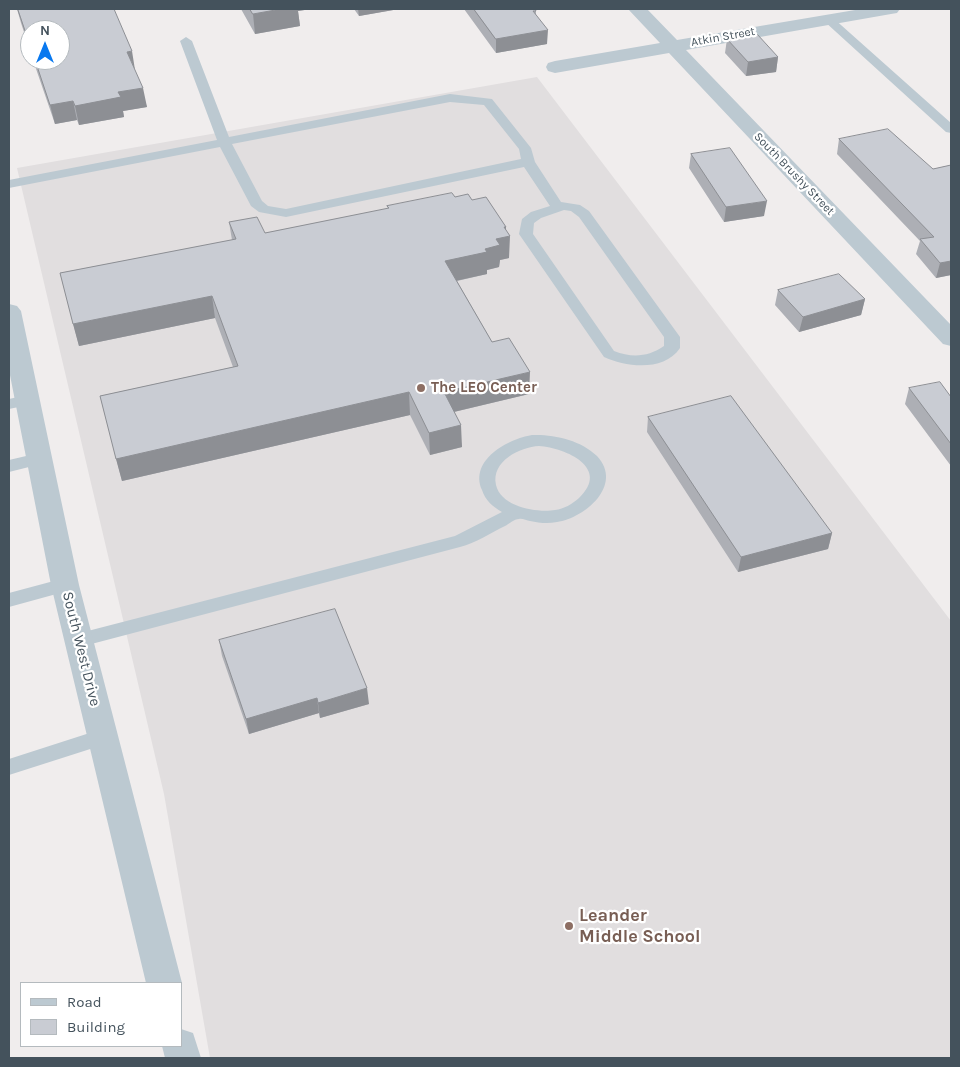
<!DOCTYPE html>
<style>
body{margin:0}
#map{position:relative;width:960px;height:1067px;overflow:hidden;background:#f0eded;font-family:Karla,sans-serif}
canvas{display:block}
.frame{position:absolute;inset:0;border:10px solid #44525c;pointer-events:none}
.legend{position:absolute;left:20px;top:982px;width:162px;height:65px;box-sizing:border-box;background:#fff;border:1px solid #b4babe;margin:0;padding:6px 9px;list-style:none;font-size:15px;color:#44525c}
.legend li{display:flex;align-items:center;gap:10px;height:25px}
.legend b{width:25px;border:1px solid #b4babe}
.north{position:absolute;left:20px;top:20px;width:50px;height:50px;box-sizing:border-box;background:#fff;border:1px solid #b4babe;border-radius:50%;rotate:0deg;font-size:14px;font-weight:700;line-height:20px;text-align:center;color:#44525c}
.north::after{content:'';display:block;margin:auto;width:18px;height:22px;background:#0878ef;clip-path:polygon(50% 0,100% 100%,50% 72%,0 100%)}
</style>
<div id="map">
<canvas width="960" height="1067"></canvas>
<div class="frame"></div>
<ul class="legend">
<li><b style="height:6px;background:#bcc9d1"></b>Road</li>
<li><b style="height:14px;background:#c9ccd3"></b>Building</li>
</ul>
<div class="north">N</div>
</div>
<script>
const g = document.querySelector('canvas').getContext('2d');
g.lineJoin = 'round';
function paint(path, color) { g.fillStyle = color; g.fill(path, 'evenodd'); }
function trace(path, color, width, dash) { g.strokeStyle = color; g.lineWidth = width; g.lineCap = dash ? 'butt' : 'round'; g.setLineDash(dash || []); g.stroke(path); }
function drawText(font, color, halo, rows, align = 'center') {
  g.font = font + ' Karla,sans-serif'; g.lineWidth = 4.5; g.setLineDash([]); g.textBaseline = 'middle'; g.strokeStyle = halo; g.fillStyle = color; for (const [text, x, y, turn = 0] of rows) {
    g.save(); g.translate(x, y); g.rotate((+turn || 0) * Math.PI / 180); g.textAlign = isNaN(turn) ? turn : align; if (halo) g.strokeText(text, 0, 0); g.fillText(text, 0, 0); g.restore();
  }
}
const education = new Path2D(`
 M537,77L951,621V1058H210L164,794L17,168Z`);
const lane = new Path2D(`
 M828,16L832,17L951,123V133L946,132L824,21L822,19L824,17Z
 M186,37L192,41L229,137L450,94L492,99L531,148L535,162L561,202L580,205L589,211L680,337V348C664,372 626,367 604,357L519,234L522,219L531,212L550,206L524,167L286,217L259,212L251,206L220,147L9,188V180L217,140L180,41ZM450,102L484,105L519,149L521,159L286,209L268,206L262,201L232,144ZM564,210L571,211L579,217L664,337V346C648,357 632,358 614,351L533,234L534,223L541,218Z
 M27,395L33,396L35,400L33,404L9,409V399Z
 M532,435C553,434 581,440 597,456C624,485 585,518 557,522C548,524 539,523 530,521C527,521 522,518 519,519C514,519 509,524 505,526C490,533 476,543 460,547L80,647L73,645L71,640L73,635L80,633L455,536L502,512C493,507 485,500 482,490C469,460 508,439 532,435ZM539,446C566,448 611,468 579,498C572,504 564,509 555,510C537,513 501,507 496,485C491,461 520,447 539,446Z
 M39,453L45,455L47,459L45,463L9,472V460Z
 M65,578L71,580L74,585L71,590L9,607V593Z
 M102,729L109,731L112,737L109,743L9,775V759Z`);
const street = new Path2D(`
 M628,9H647L677,40L861,9H900L897,13L891,14L686,50L951,325V346L943,344L669,53L555,73L548,71L546,67L548,63L555,61L660,43Z
 M9,304L17,306L21,311L79,585L182,983L181,984L146,983L51,585L9,370Z
 M181,1029L193,1033L201,1058H165L162,1046H181Z`);
const wall = new Path2D(`
 M17,9H114L147,107L123,111L124,117L79,125L77,120L55,124L33,60H60L30,30V50L21,23Z
 M241,9H311L298,11L300,26L255,34Z
 M354,9H399L359,16Z
 M464,9H535L536,11V16L547,44L496,53Z
 M727,39L778,57L776,72L746,76L725,53Z
 M839,139L933,169L951,165V275L936,278L916,254L920,241L837,154Z
 M691,154L764,216L724,222L689,168Z
 M455,197L472,200L506,230L509,258L500,260L499,267L487,270V274L457,281L492,342L529,394L454,412L462,447L430,455L410,415L122,481L100,396L233,367L215,318L79,346L60,273L232,240L229,222L265,233L388,209L387,206Z
 M778,290L865,299L861,315L799,332L775,305Z
 M909,388L951,397V466L905,404Z
 M648,417L832,533L828,549L738,572L647,432Z
 M219,640L369,704L320,718L319,713L249,734L222,656Z`);
const shadedWall = new Path2D(`
 M281,9H311L298,11L300,26L255,34L253,14Z
 M358,9H399L359,16Z
 M548,30L547,44L496,53V39Z
 M132,51L135,70L127,52Z
 M778,57L776,72L746,76L748,62Z
 M143,88L147,107L123,111L124,117L79,125L75,106L118,92Z
 M73,101L77,120L55,124L50,105Z
 M767,201L764,216L724,222L726,207Z
 M504,227H506V237L510,236L509,258L500,260L499,267L487,270V274L446,283L445,261L485,249L496,239Z
 M951,261V275L936,278L940,263Z
 M212,296L215,318L79,346L73,324Z
 M865,299L861,315L799,332L803,317Z
 M530,372L529,394L445,414L444,392Z
 M409,392L410,415L122,481L116,459Z
 M461,425L462,447L430,455L429,433Z
 M832,533L828,549L738,572L741,557Z
 M367,688L369,704L320,718L318,703Z
 M317,698L319,713L249,734L246,719Z`);
const building = new Path2D(`
 M18,9H114L132,51L127,52L143,88L118,92L121,97L75,106L73,101L50,105L35,60H60V30H30V45Z
 M250,9H281L253,14Z
 M474,9H535L536,11H533L548,30L496,39Z
 M757,34L778,57L748,62L727,39Z
 M888,129L933,169L951,165V261L940,263L920,239L934,237L839,139Z
 M730,148L767,201L726,207L691,154Z
 M452,193L455,197L468,194L472,200L486,197L506,227H504L510,236L496,239L500,245L485,249L487,252L445,261L492,342L509,338L530,372L444,392L461,425L429,433L409,392L116,459L100,396L238,366L212,296L73,324L60,273L236,239L229,222L257,217L265,233L389,208L387,206Z
 M839,274L865,299L803,317L778,290Z
 M940,382L951,397V444L909,388Z
 M731,396L832,533L741,557L648,417Z
 M335,609L367,688L318,703L317,698L246,719L219,640Z`);
const markers = [
 [421,388,5,"#8d6e63"],
 [569,926,5,"#8d6e63"]
];
const farStreetnames = [
 ["Atkin Street",723,37,-10],
 ["South Brushy Street",794,174,46]
];
const educationNames = [
 ["The LEO Center",431,388]
];
const streetNames = [
 ["South West Drive",81,649,76]
];
const nearEducationnames = [
 ["Leander",579,916],
 ["Middle School",579,937]
];
paint(education, '#e1dedf');
paint(lane, '#bcc9d1');
paint(street, '#bcc9d1');
paint(wall, '#adafb5');
paint(shadedWall, '#8d8f94');
paint(building, '#c9ccd3');
trace(building, '#8d8f94', 1);
for (const [x, y, r, color] of markers) { const dot = new Path2D(); dot.arc(x, y, r, 0, 2 * Math.PI); g.fillStyle = color; g.fill(dot); trace(dot, '#fff', 2); }
drawText('12px', '#44525c', '#fff', farStreetnames);
drawText('bold 15px', '#785e54', '#fff', educationNames, 'left');
drawText('15px', '#44525c', '#fff', streetNames);
drawText('bold 18px', '#785e54', '#fff', nearEducationnames, 'left');
</script>
